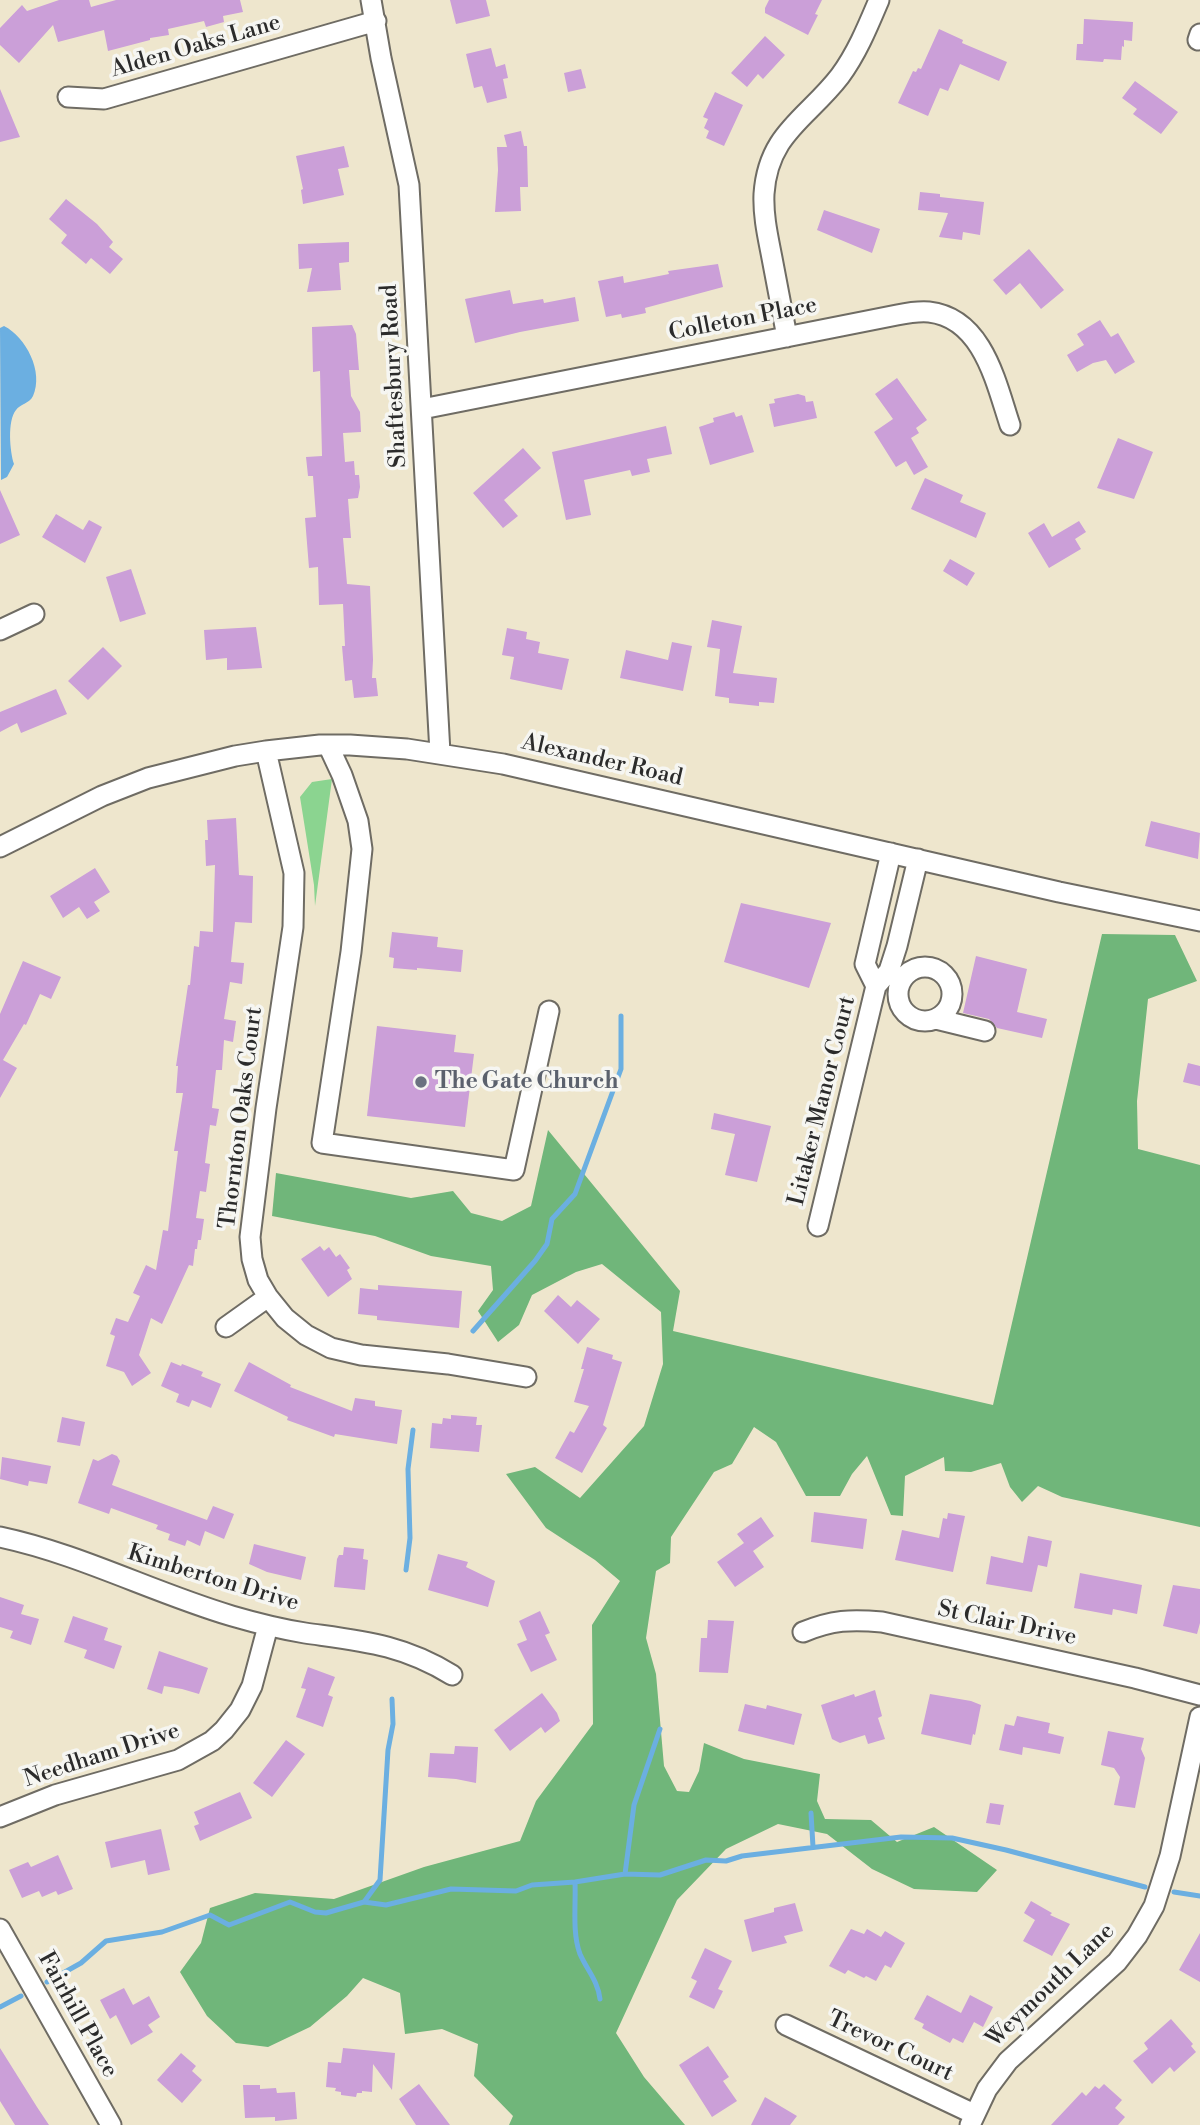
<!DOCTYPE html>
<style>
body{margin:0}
canvas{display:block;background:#eee6cd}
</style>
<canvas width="1200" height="2125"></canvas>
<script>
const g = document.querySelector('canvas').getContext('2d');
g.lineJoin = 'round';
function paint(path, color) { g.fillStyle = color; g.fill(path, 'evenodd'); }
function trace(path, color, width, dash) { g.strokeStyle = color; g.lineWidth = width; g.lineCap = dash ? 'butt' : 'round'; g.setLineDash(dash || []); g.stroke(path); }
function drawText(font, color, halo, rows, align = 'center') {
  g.font = font + ' "Libre Bodoni",serif'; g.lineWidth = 7; g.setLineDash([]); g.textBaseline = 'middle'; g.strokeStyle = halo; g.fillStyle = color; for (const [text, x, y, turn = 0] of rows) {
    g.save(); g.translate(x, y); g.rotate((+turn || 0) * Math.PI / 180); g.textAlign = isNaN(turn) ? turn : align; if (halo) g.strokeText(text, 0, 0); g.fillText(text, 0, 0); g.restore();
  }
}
const green = new Path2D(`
 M332,779L315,906L314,885L300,797L312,782Z`);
const forest = new Path2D(`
 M1102,934L1175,935L1197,981L1148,999L1137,1101L1138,1149L1200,1165V1527L1062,1497L1038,1486L1022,1502L1010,1487L1001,1463L971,1472L945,1471L944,1457L905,1476L903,1516L891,1515L867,1456L852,1474L840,1496H806L776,1442L754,1427L732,1464L714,1472L671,1537L670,1563L656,1571L646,1638L656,1674L664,1766L677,1791L689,1792L699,1771L704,1743L744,1759L820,1774L817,1801L825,1819L871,1820L897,1842L934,1827L997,1870L977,1892L914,1889L872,1869L827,1834L778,1824L726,1849L677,1900L616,2033L644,2077L685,2125H509L513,2116L474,2076L478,2044L442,2029L405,2034L400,1993L363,1978L347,1996L310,2027L268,2047L236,2043L207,2016L180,1972L201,1943L210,1908L255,1893L334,1899L424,1867L520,1841L536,1801L593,1724L592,1625L620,1581L595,1560L546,1528L506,1474L535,1467L580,1498L644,1426L663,1364L661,1312L602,1264L576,1272L532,1295L519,1325L498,1342L478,1311L493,1290L491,1266L431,1256L375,1236L272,1216L276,1173L411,1198L453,1191L471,1213L502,1221L531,1206L548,1130L680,1291L673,1331L993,1405Z`);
const water = new Path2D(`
 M4,326C26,337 44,372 33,396C29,404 20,404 16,410C7,421 10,452 14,464L7,477L1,480L0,328Z`);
const stream = new Path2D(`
 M473,1331L535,1261L547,1244L552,1219L575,1194L621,1069V1016
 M406,1570L410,1538L408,1469L413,1430
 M811,1813L813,1847
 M625,1874L634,1805L660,1729
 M575,1882C576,1905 572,1933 580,1954C587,1970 598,1981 600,1999
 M1174,1892L1200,1896
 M364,1902L380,1880L388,1750L393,1724L392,1699
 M47,1982L81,1963L106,1941L162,1932L210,1915L229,1925L290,1902L315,1912L326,1913L364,1902L386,1905L451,1889L516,1891L532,1885L575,1882L625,1874L660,1875L706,1860L726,1861L742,1856L901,1837L952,1838L1006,1850L1145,1887
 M0,2007L21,1996`);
const building = new Path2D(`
 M59,0H89L91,7L116,0H240L243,12L223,16L224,22L206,27L204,21L168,29L169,35L150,38V40L108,51L104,30L58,42L53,25L19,63L0,45V28L22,5L27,11Z
 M450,0H486L490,16L456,24Z
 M769,0H822L815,14L818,15L808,35L765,13V8Z
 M1084,19L1133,22L1132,41L1124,40V47L1122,46L1121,60L1104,59L1103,62L1076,60L1077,44H1083Z
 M939,29L963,40L962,43L1007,62L999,81L960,64L948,91L940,88L928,116L898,103L913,71L916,72L918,68L921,69Z
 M765,36L785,55L763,79L758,74L747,87L731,73Z
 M491,48L496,67L505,64L508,78L503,79L507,98L487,103L482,86L474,88L466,54Z
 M581,69L586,88L568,92L564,73Z
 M1135,81L1178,112L1161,134L1133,114L1137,109L1122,98Z
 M0,89L20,137L0,142Z
 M715,92L743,105L724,146L706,138L709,131L704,128L708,119L703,117Z
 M521,131L524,146H527L528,187H520L521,211L495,212L498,170L497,147H507L504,135Z
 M344,146L349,167L338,169L344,195L303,204L301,190L303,189L296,156Z
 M920,192L940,194V197L984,202L980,235L963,232L962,240L939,237L948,213L918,210Z
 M66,199L97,224L113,242L109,247L123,259L110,274L91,258L86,264L61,243L67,235L49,219Z
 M824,210L880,229L872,253L817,230Z
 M349,242V262L339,263L341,290L307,292L312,268L299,269L298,244Z
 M1029,249L1064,290L1041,309L1020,283L1006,295L993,280Z
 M718,264L723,287L645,308L646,313L622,318L621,314L606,317L598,281L623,276L624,283L669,274L668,271Z
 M510,290L513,304L543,299L544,303L575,297L579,321L520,332L475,343L465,299Z
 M1100,320L1111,337L1118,333L1135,362L1115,374L1106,360L1093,363L1077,372L1067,355L1084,345L1077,334Z
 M352,325L356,334L359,370H349L351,396L360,412L361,432L343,433L345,462L354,461L355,475H359L360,487L358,498L348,499L351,538H343L347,584L370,586L373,660L372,678H376L378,696L354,698L352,680L345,681L342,646H345L343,604L319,605L318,567L309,568L305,518L316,517L313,476H308L306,457L322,456L320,371L313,372L312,327Z
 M897,378L927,420L916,428L919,433L911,438L928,467L914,475L906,461L896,467L874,432L893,419L875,394Z
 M798,394L805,396L806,402L813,401L817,418L774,427L769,404L775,403L774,399Z
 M734,412L736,417L742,415L754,452L710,465L699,427L714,422L713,418Z
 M666,426L672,454L647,459L650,472L632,476L630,470L584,480L591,515L566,520L552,452Z
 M1118,438L1153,452L1134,499L1097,488Z
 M523,448L541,468L504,500L518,516L503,528L473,493Z
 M925,478L963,495L960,502L986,513L976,538L911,509Z
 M0,490L20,535L0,544Z
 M56,514L83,530L89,520L102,527L85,563L42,537Z
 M1079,521L1086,532L1075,539L1081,549L1049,568L1028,533L1044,523L1052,537Z
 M950,559L975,573L967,586L943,571Z
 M131,569L146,614L120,622L106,577Z
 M712,620L742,626L733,673L777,678L774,703L759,702V706L729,703V698L715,696L720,649L707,647Z
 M256,627L262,668L227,670V658L206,660L204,630Z
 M507,628L527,632L526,639L540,642L538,653L569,659L562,690L510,679L514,657L502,655Z
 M672,642L692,646L683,691L620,678L626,650L668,660Z
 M103,647L122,666L88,700L68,681Z
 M56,689L67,714L21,733L17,723L0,732V712Z
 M236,818L239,875L253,876L252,923L235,922L231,962L244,963L242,984L230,982L224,1019L236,1021L233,1042L224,1040L222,1070H216L212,1108L219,1109L216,1126L210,1125L205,1163L210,1164L206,1192L200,1191L196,1218L204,1219L201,1240H198L197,1249H195L193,1266L189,1265L162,1324L151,1318L139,1355L151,1373L132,1386L124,1372L106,1366L115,1336L110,1334L116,1318L128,1322L140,1296L133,1293L146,1265L156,1270L163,1230L168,1231L178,1151H174L183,1093H176L178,1066H176L188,985H190L194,946L199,947L200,931L213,932L215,865L206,866L205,840H208L207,820Z
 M1151,821L1200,833L1198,859L1145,846Z
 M95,868L110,892L94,902L100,911L87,919L79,907L63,918L50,896Z
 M741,903L831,923L809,988L724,962Z
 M392,932L438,937L437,947L463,950L461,972L417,968V970L393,968L394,958L389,957Z
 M976,956L1027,969L1017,1012L1047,1019L1042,1038L997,1028L989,1019L963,1013Z
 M23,961L61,977L51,999L40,994L26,1025L24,1024L3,1060L17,1068L0,1098V1014Z
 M377,1026L456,1035L454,1052L474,1054L465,1127L367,1116Z
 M1188,1063L1200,1066V1086L1183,1082Z
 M714,1113L771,1126L757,1182L725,1175L735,1134L711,1129Z
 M320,1246L324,1251L329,1247L336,1257L340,1254L350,1268L347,1270L352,1279L328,1297L301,1259Z
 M378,1285L462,1291L459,1328L377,1320V1316L358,1314L360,1288L378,1290Z
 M558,1295L571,1307L577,1300L600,1319L578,1344L544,1311Z
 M587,1347L613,1355L612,1359L622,1362L603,1425L607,1428L582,1473L555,1458L570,1431L574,1433L589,1406L574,1402L584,1369H581Z
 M171,1362L181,1366L182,1364L203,1372L201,1376L221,1384L211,1408L192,1400L189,1407L176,1402L179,1394L161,1386Z
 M249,1362L291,1385L290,1387L352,1411L355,1398L375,1401V1406L402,1410L397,1444L335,1434L334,1437L287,1420L288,1417L234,1391Z
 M451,1415L477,1417L476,1425H482L479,1452L430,1448L432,1423L442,1424L443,1418L451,1419Z
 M62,1417L85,1422L80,1446L57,1442Z
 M112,1454L117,1456L120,1461L112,1485L207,1520L213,1506L234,1514L224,1539L205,1531L200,1546L187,1540L185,1546L168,1540L170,1534L156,1529L158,1525L111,1508L109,1514L78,1503L93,1459L98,1461Z
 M2,1457L51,1466L47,1484L29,1481L28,1486L0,1479Z
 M814,1512L867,1519L863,1549L811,1542Z
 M948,1513L965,1516L953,1572L895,1560L902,1530L939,1538L943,1518L947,1519Z
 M761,1517L774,1536L753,1551L764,1567L735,1587L717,1562L744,1543L737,1534Z
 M1028,1536L1052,1541L1047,1567L1038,1565L1032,1592L986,1584L991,1556L1023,1563Z
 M254,1544L306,1557L301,1580L267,1572L249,1564Z
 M344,1547L364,1549L363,1559L368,1560L365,1590L334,1587L337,1559L339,1555H343Z
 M438,1554L468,1562L466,1567L495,1581L488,1607L428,1590Z
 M1080,1573L1142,1585L1137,1614L1113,1609L1112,1615L1074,1608Z
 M1173,1585L1200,1589V1623L1197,1634L1163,1626Z
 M0,1597L24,1605L21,1614L39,1619L31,1645L10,1638L13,1631L0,1627Z
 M540,1611L550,1633L545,1635L557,1660L531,1672L517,1644L527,1640L519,1621Z
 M73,1616L108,1628L104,1640L122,1646L114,1669L84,1658L87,1650L64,1642Z
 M708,1620L734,1621L728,1673L699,1672L701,1638H707Z
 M159,1651L208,1668L199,1694L182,1689L164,1686L162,1694L147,1689Z
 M308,1667L335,1677L328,1695L333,1697L323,1727L296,1717L306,1689L301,1688Z
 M875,1690L882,1716L878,1718L885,1739L868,1744L865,1735L840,1743L832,1739L821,1705L854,1694L855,1697Z
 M542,1693L557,1713L560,1721L545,1733L541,1727L510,1751L494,1730Z
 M930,1694L971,1701L981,1705L975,1735L973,1734L971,1745L921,1734Z
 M745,1704L766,1709L767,1705L802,1714L794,1745L738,1731Z
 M1017,1716L1050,1723L1048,1733L1064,1737L1060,1754L1023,1747L1022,1755L999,1750L1005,1724L1014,1726Z
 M1108,1731L1144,1738L1141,1749L1145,1758L1135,1808L1114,1805L1120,1777L1114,1768L1101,1765Z
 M286,1740L305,1754L272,1797L253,1783Z
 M455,1746L478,1747L476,1783L456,1779L428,1777L430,1753L454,1754Z
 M240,1792L252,1818L200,1841L194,1826L199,1824L194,1812Z
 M990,1803L1004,1805L1000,1825L986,1823Z
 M161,1829L170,1870L148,1875L145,1860L111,1868L105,1842Z
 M58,1855L73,1889L58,1895L56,1891L42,1897L39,1891L22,1898L9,1870L28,1862L31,1867Z
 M1031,1901L1052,1913L1050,1915L1070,1924L1052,1956L1023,1941L1035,1920L1024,1913Z
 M795,1903L803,1931L784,1936L787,1943L752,1952L744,1920L774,1912V1908Z
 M851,1929L864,1934L867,1929L881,1937L885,1931L905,1943L891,1968L885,1965L876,1981L866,1976L864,1978L848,1970L845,1974L829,1966Z
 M1200,1933V1982L1179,1970Z
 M705,1948L732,1961L718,1989L723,1991L714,2009L689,1997L697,1981L691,1978Z
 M124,1988L133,2005L149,1996L160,2017L148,2025L153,2032L131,2045L116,2015L110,2019L100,2000Z
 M927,1995L961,2013L970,1995L993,2007L983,2027L974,2022L963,2043L953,2038L950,2043L922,2028L924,2024L914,2019Z
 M1171,2019L1193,2044L1191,2046L1196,2052L1174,2072L1170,2067L1152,2084L1133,2061L1148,2049L1144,2043Z
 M708,2046L729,2077L723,2081L737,2101L712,2117L679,2065Z
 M0,2048L37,2107L49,2125H15L0,2101Z
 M343,2048L395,2053L392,2090L373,2064L372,2092L362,2091V2093H357L356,2097L341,2095V2092L335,2091L336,2088L326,2087L328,2062L341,2063Z
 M181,2053L196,2066L192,2071L202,2080L182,2103L157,2080Z
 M419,2084L450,2125H416L399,2099Z
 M1104,2084L1122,2100L1115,2108L1125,2117L1118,2125H1051L1082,2092L1086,2096L1095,2086L1099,2089Z
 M243,2085H260V2089L276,2088L277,2093L295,2092L297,2119L275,2121V2117L245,2118Z
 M765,2097L797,2116L790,2125H751Z`);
const minor = new Path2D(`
 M371,0L381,58L409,185L440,753
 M1198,40L1200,34
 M68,97L104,99L376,21
 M787,337C782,310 777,284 772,258C768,237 763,216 764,194C768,133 808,118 840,76C857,53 868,26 879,0
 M422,409L897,315C907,313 918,311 929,312C983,318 996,383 1010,425
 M0,630L34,614
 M328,745L342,775L358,821L362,849L351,952L322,1143L514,1170L549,1011
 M266,751L294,873L293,927L266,1108L250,1237L252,1259L258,1280L268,1297L285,1318L306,1335L331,1348L361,1355L448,1364L526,1377
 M0,847L102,796L148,778L235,756L266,751L320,745H350L407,749L503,764L1059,892L1200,921
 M898 994a27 27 0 1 1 54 0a27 27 0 1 1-54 0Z
 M876,986L865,964L891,853
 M936,1019L985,1031
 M818,1226L876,986L889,971L897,946L918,859
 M226,1327L268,1297
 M0,1537C80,1554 154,1593 232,1616C256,1623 280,1629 305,1633C361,1641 402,1644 452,1675
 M803,1632C832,1620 851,1619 882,1622L1135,1678L1200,1695
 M0,1817L55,1795L178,1760L212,1741L224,1730L240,1710L252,1686L268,1626
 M0,1929L111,2125
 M786,2025L974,2114
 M970,2125L987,2089L1008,2061L1117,1962L1137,1936L1154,1906L1170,1856L1200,1717`);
const markers = [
 [421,1082,7,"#6b7280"]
];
const streetNames = [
 ["Alden Oaks Lane",196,47,-16],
 ["Colleton Place",743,320,-11],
 ["Shaftesbury Road",395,376,-93],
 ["Alexander Road",602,761,13],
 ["Litaker Manor Court",823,1101,-76],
 ["Thornton Oaks Court",242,1118,-83],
 ["Kimberton Drive",213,1579,17],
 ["St Clair Drive",1007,1624,12],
 ["Needham Drive",102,1756,-18],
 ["Weymouth Lane",1051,1986,-44],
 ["Fairhill Place",77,2015,61],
 ["Trevor Court",890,2047,25]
];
const worshipNames = [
 ["The Gate Church",435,1082]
];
paint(green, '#8bd490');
paint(forest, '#70b67a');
paint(water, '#6bafe1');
trace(stream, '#6bafe1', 5);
paint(building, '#cb9fd8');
trace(minor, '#6f6c64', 23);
trace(minor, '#fff', 19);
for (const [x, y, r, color] of markers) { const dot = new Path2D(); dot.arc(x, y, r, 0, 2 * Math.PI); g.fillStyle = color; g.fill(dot); trace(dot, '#f6f6f2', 2.5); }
drawText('23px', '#2b2b2b', '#f6f6f2', streetNames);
drawText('bold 23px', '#5b616d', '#f6f6f2', worshipNames, 'left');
</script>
